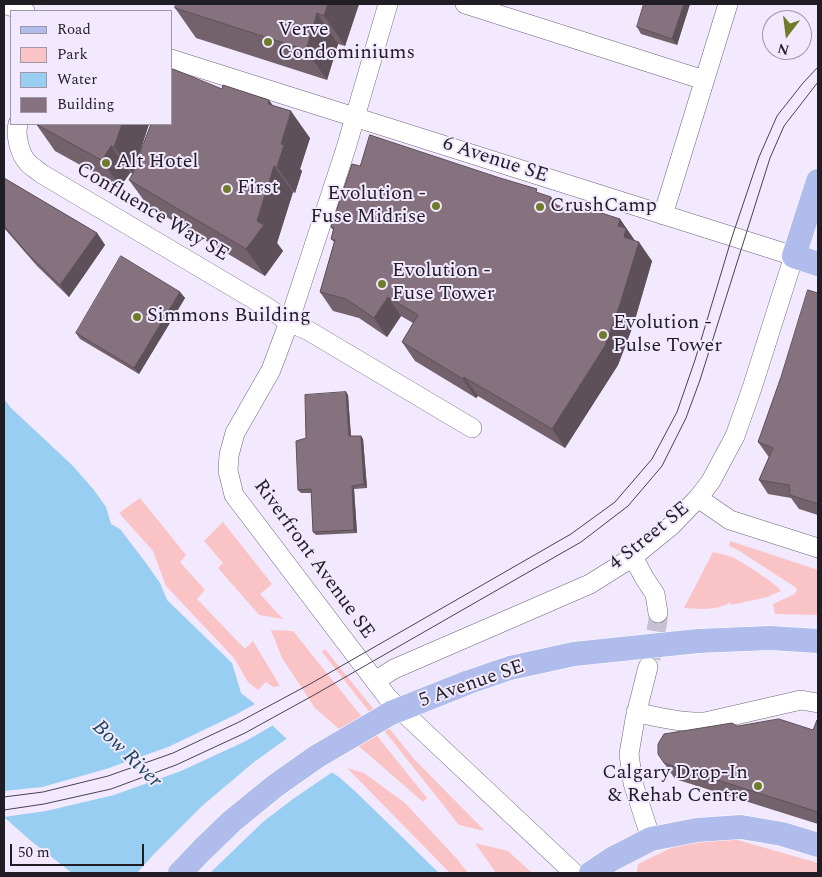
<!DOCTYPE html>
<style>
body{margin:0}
#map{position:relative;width:822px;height:877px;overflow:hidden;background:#f2e9fe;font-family:Spectral,serif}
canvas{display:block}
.frame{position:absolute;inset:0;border:5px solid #211d25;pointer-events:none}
.legend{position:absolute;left:10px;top:10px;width:162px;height:115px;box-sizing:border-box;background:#f2e9fe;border:1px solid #9e97a7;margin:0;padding:6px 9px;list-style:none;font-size:15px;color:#211d25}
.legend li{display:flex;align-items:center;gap:10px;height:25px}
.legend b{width:25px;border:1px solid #9e97a7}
.north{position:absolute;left:762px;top:10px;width:50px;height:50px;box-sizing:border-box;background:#f2e9fe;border:1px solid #9e97a7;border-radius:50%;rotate:195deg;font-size:14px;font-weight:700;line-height:20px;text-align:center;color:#211d25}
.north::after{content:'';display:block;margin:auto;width:18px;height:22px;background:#6f7d2a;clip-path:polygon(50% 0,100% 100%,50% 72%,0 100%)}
.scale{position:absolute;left:10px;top:844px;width:134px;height:22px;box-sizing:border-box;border:2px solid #211d25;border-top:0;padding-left:6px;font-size:15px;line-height:18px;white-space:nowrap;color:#211d25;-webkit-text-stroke:4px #f2e9fe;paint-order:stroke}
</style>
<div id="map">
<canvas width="822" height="877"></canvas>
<div class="frame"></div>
<ul class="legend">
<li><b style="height:6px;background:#b0bceb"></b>Road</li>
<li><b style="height:14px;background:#fac3c6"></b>Park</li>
<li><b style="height:14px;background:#97cef2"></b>Water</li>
<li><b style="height:14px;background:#86727e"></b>Building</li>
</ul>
<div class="north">N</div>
<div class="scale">50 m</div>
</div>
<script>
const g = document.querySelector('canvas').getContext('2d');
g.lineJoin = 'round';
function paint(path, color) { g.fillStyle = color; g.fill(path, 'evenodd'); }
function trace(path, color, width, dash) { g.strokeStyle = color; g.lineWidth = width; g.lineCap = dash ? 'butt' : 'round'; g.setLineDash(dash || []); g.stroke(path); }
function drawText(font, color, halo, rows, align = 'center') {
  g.font = font + ' Spectral,serif'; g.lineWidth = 4; g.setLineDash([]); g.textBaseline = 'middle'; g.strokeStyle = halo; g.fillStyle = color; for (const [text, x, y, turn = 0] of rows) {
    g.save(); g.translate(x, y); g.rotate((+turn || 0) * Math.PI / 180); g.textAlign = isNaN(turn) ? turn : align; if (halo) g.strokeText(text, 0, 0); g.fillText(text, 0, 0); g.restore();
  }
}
const green = new Path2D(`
 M140,498L186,555L180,562L205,590L197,599L245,649L253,641L280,686L273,687L266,682L258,690L248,682L234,658L166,586L153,551L119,513Z
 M223,522L272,584L260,594L283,619L259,615L218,568L223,563L204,541Z
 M730,541L818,570V615L775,614L773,604L795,594L797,590L795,587L738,550L729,546Z
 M713,552C719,553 726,555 732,557C742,562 776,583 781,591L767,597L731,605L730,602C719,611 698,609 684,608Z
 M271,630L293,631L427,798L423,802L315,708L282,658Z
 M325,649L414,759L485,831L459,825L322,652Z
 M347,768L364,773L405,803L457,859L468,873H450Z
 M727,837L818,863V873H637L638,864L677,845Z
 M475,843L508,851L532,873H496Z`);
const water = new Path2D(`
 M4,399L11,408L72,465L94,490L106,507L111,524L120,529L146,563L160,583L167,600L232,663L241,693L260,708L274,727L302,753L339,777L357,793L439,873H72L31,841L4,817Z`);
const pier = new Path2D(`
 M257,703L262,706L275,724L246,741L181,771L114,795L46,811L4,817V791L42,787L106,769L168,747L235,715Z
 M289,737L304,751L334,771L293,799L264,821L210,873H137L153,855L202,806L254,762Z`);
const minorTunnel = new Path2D(`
 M651,659L658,620V613`);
const minor = new Path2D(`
 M4,4L25,11
 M388,4L346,148L289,322L271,370L235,433L229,455L228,471L234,495L388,698L574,873
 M465,4L704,80
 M171,59L794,256L752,388L735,436L711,481L698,498L671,526L633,557L590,584L394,669L375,681
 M18,124C15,135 20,155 28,163C32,167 37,170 42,174L265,306L289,322L309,331L472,428
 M663,215L728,4
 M698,498L730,520L818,548
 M633,557L645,579L655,594L658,613
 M648,667L635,719L629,754L633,783L651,839
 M636,712C659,718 682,723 705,722L801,700L818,703`);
const major = new Path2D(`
 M818,181L794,256L818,264
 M698,641L770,638L818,641
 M591,873L612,859L651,839L697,830L741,827L782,834L818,845`);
const tram = new Path2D(`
 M4,797L43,792L108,776L173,753L239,722L310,684L571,534L615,502L652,459L677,412L695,360L732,237L759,157L777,116L803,83L818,67
 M4,810L44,804L111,789L176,765L245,733L314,695L581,542L628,506L662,466L686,418L700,380L770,158L784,126L818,82`);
const majorBridge = new Path2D(`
 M180,873L202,850L232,821L275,786L316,757L391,713L469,682L510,668L574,654L698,641`);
const wall = new Path2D(`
 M359,4L345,46L338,44L327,80L196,38L175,8Z
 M644,4H690L677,45L641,34L637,27Z
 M222,89L310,138L300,169L302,171L295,193L293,192L277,243L283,251L265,276L148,206L129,180Z
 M36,124H149L133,173H130L120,187L55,151Z
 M4,178L97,233L105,245L69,297L37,266L4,228Z
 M540,194L557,205L576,211L620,219L634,240L652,261L634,323L618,365L565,448L478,396L476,398L415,361L402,342L413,323L401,316L387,337L359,318L333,311L320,292L334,242L331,239L333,230L331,227Z
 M180,292L185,298L139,374L80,339L76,333Z
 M818,293V515L799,509L791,498L768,494L759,480L769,457L768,456L758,442Z
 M346,392L348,395L351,436H361L363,439L367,488L354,489L357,533L316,535L313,532L312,493H301L298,490L306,438Z
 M818,720V824L675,779L664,763L737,726L813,730Z`);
const shadedWall = new Path2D(`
 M328,4H359L345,46L324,16Z
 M684,4H690L677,45L672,39Z
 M317,13L338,44L327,80L306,50Z
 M269,100L287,125L291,111L310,138L300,169L302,171L295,193L277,167L281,144L268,104Z
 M122,124H149L133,173L114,147Z
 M111,146L130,173L120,187L102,160Z
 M274,166L293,192L277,243L283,251L265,276L246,249L257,221Z
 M551,197L565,216L549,203Z
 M620,219L638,245L639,242L652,261L634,323L618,365L565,448L552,429L624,237L618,226Z
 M97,233L105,245L69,297L60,285Z
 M180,292L185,298L139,374L134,368Z
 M388,297L401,316L387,337L374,318Z
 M464,377L478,396L476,398L463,379Z
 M346,392L348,395L351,439L349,436Z
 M361,436L363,439L367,488L364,484Z
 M352,486L354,489L357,533L354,530Z`);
const building = new Path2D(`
 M176,4H328L324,16L317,13L306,50L175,8Z
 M644,4H684L672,39L637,27Z
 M173,69L222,89L223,85L269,100L268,104L291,111L281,144L284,145L277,167L274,166L257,221L264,225L246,249L129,180L137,166L138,158L151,124H171V73Z
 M36,124H122L114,147L111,146L102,160Z
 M370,135L500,178L537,189L536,192L551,197L549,203L576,211L577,205L620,219L618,226L626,228L624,237L639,242L620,304L605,346L552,429L464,377L463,379L402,342L418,315L388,297L374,318L346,299L320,292L335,240L331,239L334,228L331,227L352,164L360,166Z
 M4,178L97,233L60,285L28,254L4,226Z
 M121,256L180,292L134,368L76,333Z
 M808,290L818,293V504L790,495L789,485L759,480L773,448L758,442L781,377Z
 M346,392L349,436H361L364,484L352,486L354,530L313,532L311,489L298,490L296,441L306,438L305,395Z
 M779,719L813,730L817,720H818V812L664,763L658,754V744L664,734L732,723L737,726Z`);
const markers = [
 [268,42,5,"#6f7d2a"],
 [106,163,5,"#6f7d2a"],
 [227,189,5,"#6f7d2a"],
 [436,206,5,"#6f7d2a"],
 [540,207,5,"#6f7d2a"],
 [382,284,5,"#6f7d2a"],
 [137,317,5,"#6f7d2a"],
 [603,335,5,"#6f7d2a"],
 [758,786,5,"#6f7d2a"]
];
const poiNames = [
 ["Verve",278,31],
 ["Condominiums",278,54],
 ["Alt Hotel",116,163],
 ["First",237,189],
 ["Evolution -",426,195,"right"],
 ["Fuse Midrise",426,218,"right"],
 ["CrushCamp",550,207],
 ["Evolution -",392,272],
 ["Fuse Tower",392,295],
 ["Simmons Building",147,317],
 ["Evolution -",613,324],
 ["Pulse Tower",613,347],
 ["Calgary Drop-In",748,774,"right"],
 ["& Rehab Centre",748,797,"right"]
];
const streetNames = [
 ["6 Avenue SE",495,161,18],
 ["Confluence Way SE",152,213,31],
 ["4 Street SE",650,537,-39],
 ["Riverfront Avenue SE",313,560,54],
 ["5 Avenue SE",472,685,-19]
];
const waterNames = [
 ["Bow River",126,755,44]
];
paint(green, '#fac3c6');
paint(water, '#97cef2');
paint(pier, '#f2e9fe');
trace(minorTunnel, '#c8c0d3', 19, [19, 9]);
trace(minor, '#6e6678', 20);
trace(major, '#fff', 25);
trace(minor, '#fff', 19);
trace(major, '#b0bceb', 24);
trace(tram, '#47424d', 1);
trace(majorBridge, '#fff', 25, []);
trace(majorBridge, '#b0bceb', 24);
paint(wall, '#73626c');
paint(shadedWall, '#5e5058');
paint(building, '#86727e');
trace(building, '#5e5058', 1);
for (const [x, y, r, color] of markers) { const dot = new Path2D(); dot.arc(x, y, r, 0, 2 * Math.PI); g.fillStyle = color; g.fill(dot); trace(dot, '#f2e9fe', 2); }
drawText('20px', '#211d25', '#f2e9fe', poiNames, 'left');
drawText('20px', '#211d25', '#f2e9fe', streetNames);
drawText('italic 21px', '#18435c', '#f2e9fe', waterNames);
</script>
